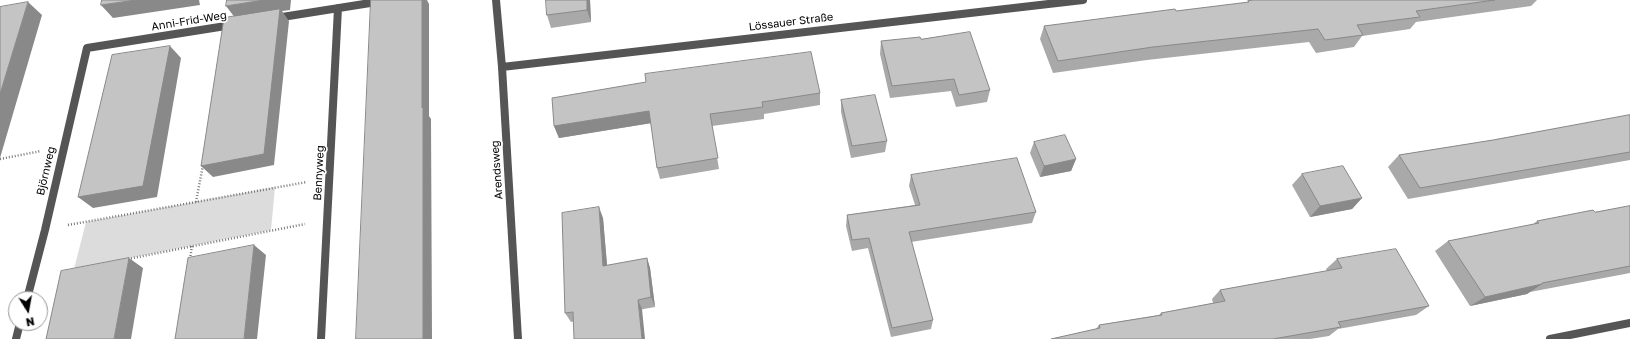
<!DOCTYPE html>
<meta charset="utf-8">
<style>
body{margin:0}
#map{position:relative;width:1630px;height:339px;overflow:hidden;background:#fff;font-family:"Golos Text",sans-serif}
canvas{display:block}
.north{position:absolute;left:8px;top:291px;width:40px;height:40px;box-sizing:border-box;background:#fff;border:1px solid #999;border-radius:50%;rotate:169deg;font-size:11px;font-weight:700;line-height:16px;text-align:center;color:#000}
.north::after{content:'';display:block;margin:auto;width:14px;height:18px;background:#000;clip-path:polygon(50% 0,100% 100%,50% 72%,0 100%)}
</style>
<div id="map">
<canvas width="1630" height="339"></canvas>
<div class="north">N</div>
</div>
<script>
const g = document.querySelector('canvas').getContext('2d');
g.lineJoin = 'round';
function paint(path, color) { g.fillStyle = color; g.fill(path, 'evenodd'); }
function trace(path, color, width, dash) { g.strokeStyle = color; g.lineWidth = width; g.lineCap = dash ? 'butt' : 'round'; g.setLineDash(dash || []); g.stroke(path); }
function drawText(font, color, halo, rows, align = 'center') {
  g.font = font + ' "Golos Text",sans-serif'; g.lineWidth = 3.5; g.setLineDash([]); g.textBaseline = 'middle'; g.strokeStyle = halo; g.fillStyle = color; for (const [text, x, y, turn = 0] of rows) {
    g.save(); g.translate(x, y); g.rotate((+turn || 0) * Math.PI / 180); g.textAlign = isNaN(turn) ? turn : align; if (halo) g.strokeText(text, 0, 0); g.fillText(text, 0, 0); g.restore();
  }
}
const green = new Path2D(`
 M275,187L271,230L74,269L86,222Z`);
const path = new Path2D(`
 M0,159L41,151
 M196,202L203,165
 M68,225L307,182
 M128,259L305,224
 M190,259L192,246`);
const minor = new Path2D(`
 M496,0L502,67L518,339
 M276,18L389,0
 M502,67L1083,0
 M27,299L45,230L87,48L232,25
 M16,339L20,323
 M321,339L338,8
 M1550,339L1630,323`);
const wall = new Path2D(`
 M590,0L591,22L551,28L547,15Z
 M1254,0H1537L1531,6L1416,22L1410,29L1362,36L1354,47L1316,53L1309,42L1147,60L1053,73L1040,39L1044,26L1247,3L1248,1Z
 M921,39L990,90L987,102L956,107L951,91L890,98L880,54L881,41Z
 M646,82L820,93V105L764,114V119L712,126L719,169L660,179L657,168L651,123L559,138L554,126Z
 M841,100L887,141L885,152L851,158L841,112Z
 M1630,115V160L1408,199L1388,167L1399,155L1493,140Z
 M1034,142L1076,159L1071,171L1040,177L1030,153Z
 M1302,174L1362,198L1352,209L1310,217L1292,185Z
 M911,175L1036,212L1032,223L911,242L933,320L931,329L891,337L868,248L852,251L846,226L847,215L915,205L909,186Z
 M1630,206V273L1530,292L1527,294L1470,306L1435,251L1448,241L1532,225L1537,221L1595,212Z
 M603,218L607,266L647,258L650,268L655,307L571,322L565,313Z
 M1337,259L1429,306L1416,315L1338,329L1329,336L1310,339H1051L1096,329L1099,325L1159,315L1161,313L1213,303L1212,299L1220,290L1327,271L1326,269Z`);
const shadedWall = new Path2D(`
 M136,0H199L200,5L113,18L101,5Z
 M264,0H291L290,10L282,11L289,21L274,165L213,177L201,166L236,19L226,6Z
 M422,0H427L429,4V116L431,119L432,339H423L422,108Z
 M587,0H590L591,22L587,10Z
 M28,2L42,15L0,158V94Z
 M170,46L181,58L157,197L93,208L78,197Z
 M649,111L652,123L559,138L554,126Z
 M1076,159L1071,171L1040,177L1044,166Z
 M1362,198L1352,209L1310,217L1320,206Z
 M599,207L603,218L608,276L603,266Z
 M254,245L266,255L257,339H244Z
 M129,258L143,268L131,339H114Z
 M647,258L650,268L655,307L651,297Z
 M1542,284L1527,294L1470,306L1485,297Z
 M638,300L642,309L645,339H642Z`);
const building = new Path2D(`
 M102,0H136L101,5Z
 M227,0H264L226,6Z
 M371,0H422V108L423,107V339H356Z
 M546,0H587V10L547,15Z
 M1254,0H1495L1416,11L1420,17L1357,25L1363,35L1325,40L1318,29L1153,47L1058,61L1044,26L1175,9L1176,11L1249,2L1248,1Z
 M28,2L0,94V7Z
 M280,9L264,154L201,166L224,18Z
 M970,32L990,90L959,95L954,79L892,86L881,41L920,37L921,39Z
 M170,46L143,186L78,197L112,55Z
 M811,52L820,93L762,102L763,107L710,114L718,158L657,168L649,111L554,126L552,98L646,82L645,74Z
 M875,95L887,141L852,146L841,100Z
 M1630,115V152L1420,188L1399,155L1493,140Z
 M1065,135L1076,159L1044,166L1034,142Z
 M1017,158L1036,212L909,232L933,320L892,328L869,238L852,240L847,215L920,205L911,175Z
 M1343,166L1362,198L1320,206L1302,174Z
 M1630,206V266L1542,283V284L1485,297L1448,241L1539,223L1537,221L1593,210L1595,212Z
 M599,207L603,266L647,258L651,297L638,300L642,339H574L573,312L565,313L562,213Z
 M254,245L244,339H175L188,258Z
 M1396,249L1429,306L1338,322L1341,327L1273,339H1051L1100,328L1099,325L1162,315L1161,313L1225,301L1220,290L1342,268L1337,259Z
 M129,258L114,339H46L61,271Z`);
const streetNames = [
 ["Anni-Frid-Weg",189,21,-9],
 ["Lössauer Straße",791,22,-7],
 ["Arendsweg",497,170,-94],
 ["Björnweg",46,171,-77],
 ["Bennyweg",319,173,-87]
];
paint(green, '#dcdcdc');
trace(path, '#777', 2.5, [1, 2]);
trace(minor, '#555', 8);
paint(wall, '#a9a9a9');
paint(shadedWall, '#898989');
paint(building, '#c4c4c4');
trace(building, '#898989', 1);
drawText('11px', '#000', '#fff', streetNames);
</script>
